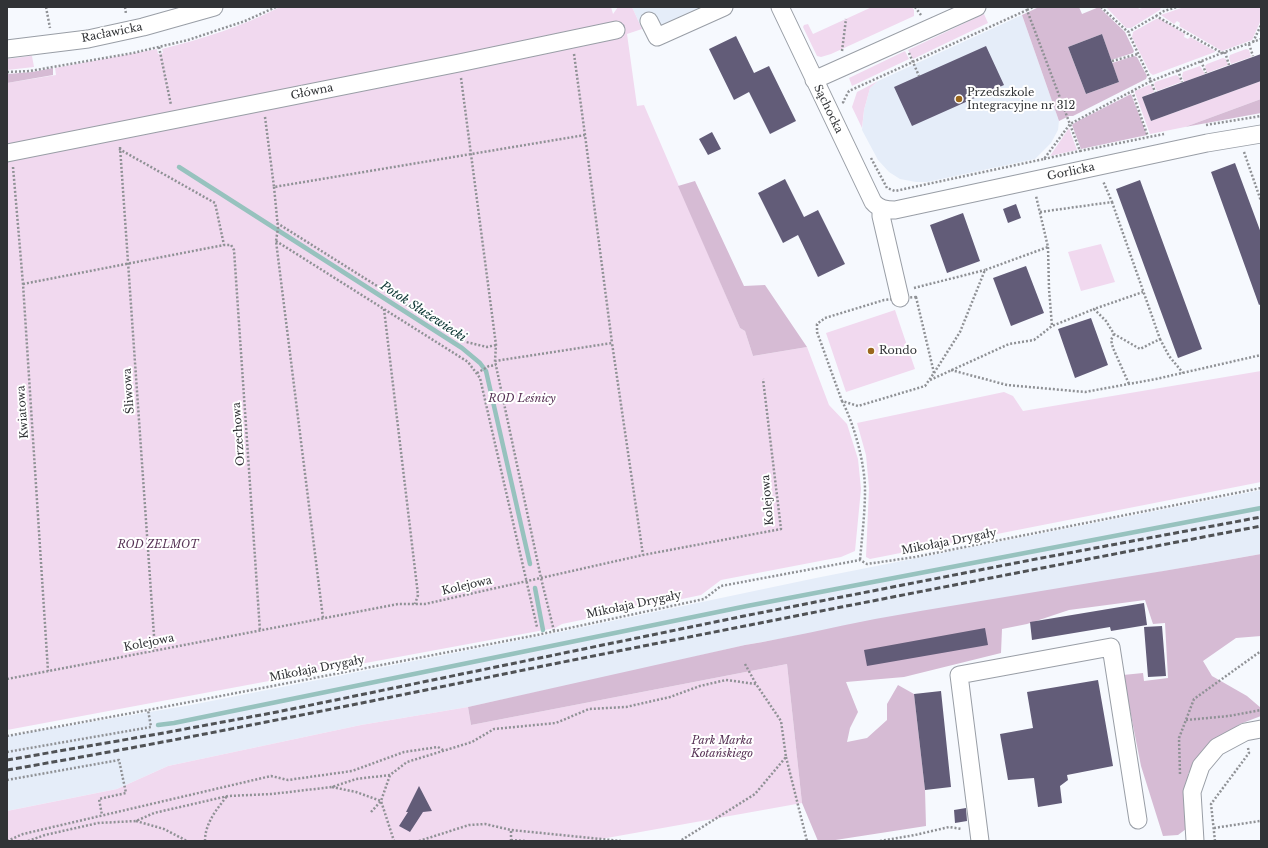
<!DOCTYPE html>
<meta charset="utf-8">
<style>
body{margin:0}
#map{position:relative;width:1268px;height:848px;overflow:hidden;background:#f6f9fe;font-family:"Libre Baskerville",serif}
canvas{display:block}
.frame{position:absolute;inset:0;border:8px solid #313336;pointer-events:none}
</style>
<div id="map">
<canvas width="1268" height="848"></canvas>
<div class="frame"></div>
</div>
<script>
const g = document.querySelector('canvas').getContext('2d');
g.lineJoin = 'round';
function paint(path, color) { g.fillStyle = color; g.fill(path, 'evenodd'); }
function trace(path, color, width, dash) { g.strokeStyle = color; g.lineWidth = width; g.lineCap = dash ? 'butt' : 'round'; g.setLineDash(dash || []); g.stroke(path); }
function drawText(font, color, halo, rows, align = 'center') {
  g.font = font + ' "Libre Baskerville",serif'; g.lineWidth = 4; g.setLineDash([]); g.textBaseline = 'middle'; g.strokeStyle = halo; g.fillStyle = color; for (const [text, x, y, turn = 0] of rows) {
    g.save(); g.translate(x, y); g.rotate((+turn || 0) * Math.PI / 180); g.textAlign = isNaN(turn) ? turn : align; if (halo) g.strokeText(text, 0, 0); g.fillText(text, 0, 0); g.restore();
  }
}
const built = new Path2D(`
 M632,7H713L652,34L649,27L642,29Z
 M1022,15L1059,121L1058,130L1051,143L1035,159L927,182H916L900,179L889,172L878,160L862,130L864,110L870,88L878,81Z
 M1261,490V554L745,645L616,675L468,707L361,725L168,766L117,789L7,811V736L191,705L550,634L816,578Z`);
const green = new Path2D(`
 M280,7H611L613,14L618,7H632L642,29L627,34L637,106L644,105L740,328L745,331L753,356L807,347L829,405L847,424L858,459L861,489L855,551L841,557L721,580L701,595L562,624L555,628L333,669L7,730V83L56,75L55,68L157,49L158,54L163,53L162,49C202,39 243,26 280,7Z
 M872,7H912L914,10V16L831,54L821,57L817,56L803,27L804,25L808,24L813,34Z
 M1106,7H1138L1139,9L1145,7H1161L1160,10L1131,28H1126Z
 M1184,7H1261V20L1252,40L1222,51L1179,26L1180,23L1177,21L1174,24L1161,15Z
 M984,14L988,23L913,59L908,50Z
 M1156,19H1160L1185,34L1184,37L1188,39L1190,37L1215,51V52L1153,75L1150,73L1132,37L1133,32Z
 M1246,49L1249,50L1251,57L1231,64L1229,58L1230,55Z
 M905,51L909,59L852,86L849,78Z
 M30,56H32L34,67L7,70V59Z
 M1223,58L1226,59L1228,65L1207,73L1205,66L1207,64Z
 M1200,66L1205,74L1184,82L1182,76L1183,72Z
 M1176,75L1179,77L1181,82L1157,91L1154,85L1155,82Z
 M878,81L870,88L864,110L862,128L852,107L857,92Z
 M1261,81V99L1185,127L1150,134L1135,93V91L1149,85L1152,86L1154,92L1142,97L1151,121Z
 M1069,128L1077,150L1050,156Z
 M1101,244L1115,282L1081,291L1068,252Z
 M895,310L915,369L846,392L826,333Z
 M1261,371V482L870,559L866,557L869,488L866,455L857,423L1004,392L1013,396L1023,411Z
 M787,664L802,803L590,841H7V811L117,789L168,766L361,725L468,707L471,725Z`);
const forest = new Path2D(`
 M1039,7H1079L1082,14L1099,7L1125,32L1134,51L1133,53L1111,60L1102,34L1068,47L1086,94L1119,82L1112,63L1134,56L1137,57L1147,76L1146,79L1073,116H1069L1059,121L1022,15Z
 M53,68V75L7,83V74L32,72Z
 M1131,94L1147,135L1081,149L1072,125L1076,122Z
 M1261,99V113L1185,127Z
 M695,181L744,286L765,285L807,347L753,356L745,331L740,328L678,186Z
 M1261,554V636L1236,638L1203,661L1212,676L1247,696L1261,708V716L1240,724L1206,747L1188,774L1186,829L1178,835L1163,836L1141,766L1123,675L1143,673L1144,681L1168,678L1165,623L1153,624L1145,600L1069,610L1027,624L1002,629L1001,653L904,677L846,682L858,712L850,728L847,742L867,738L887,720V704L898,685L914,694L925,790L926,826L829,841H818L802,803L787,664L471,725L468,707L745,645C789,638 832,627 875,619C1004,596 1133,577 1261,554Z`);
const stream = new Path2D(`
 M179,167L462,348L480,363L486,371L530,564
 M535,588L543,630
 M158,725L174,723L747,606L1261,508`);
const building = new Path2D(`
 M1102,34L1119,82L1086,94L1068,47Z
 M736,36L754,73L769,66L796,121L770,134L749,92L734,100L709,49Z
 M986,46L1004,85L912,126L894,87Z
 M1261,54V81L1151,121L1142,97Z
 M712,132L721,149L708,155L699,139Z
 M1235,163L1261,233V304L1259,305L1211,172Z
 M785,179L804,217L818,210L845,264L818,277L798,235L783,243L758,193Z
 M1140,180L1202,349L1178,358L1116,189Z
 M1016,204L1021,218L1008,223L1003,209Z
 M963,213L980,261L947,273L930,225Z
 M1026,266L1044,313L1011,326L993,278Z
 M1091,318L1108,365L1075,378L1058,329Z
 M1144,603L1147,625L1111,631L1110,627L1032,640L1030,622Z
 M1162,626L1166,676L1148,677L1144,627Z
 M985,628L988,645L867,666L864,650Z
 M1098,680L1113,766L1067,775L1068,780L1060,786L1062,803L1038,807L1034,778L1008,780L1000,734L1033,728L1027,692Z
 M941,691L951,787L925,790L914,694Z
 M419,786L432,811L423,812L410,832L399,826L408,812H406Z
 M966,808L967,821L955,823L954,810Z`);
const path = new Path2D(`
 M46,7L50,28
 M125,7L126,14
 M915,7L921,15
 M1101,7L1128,32
 M1027,10L1033,7
 M1156,16L1164,11L1177,7
 M1253,42L1261,25
 M1249,44L1253,56
 M159,47L171,105
 M842,51L846,19
 M1225,52L1229,65
 M909,53L919,76
 M1222,53L1261,39
 M574,54L585,135
 M1112,61L1138,54
 M1201,61L1206,73
 M1178,70L1182,82
 M7,72L30,71L133,53L188,40L245,21L276,7
 M461,78L496,345L495,361
 M1132,91L1148,137
 M844,103L843,102L849,91L1027,10L1080,151L1164,134
 M265,117L274,187L585,135L612,343
 M1206,125L1261,116
 M120,147L155,650
 M119,149L215,203L224,245
 M1244,152L1261,201
 M871,158L887,188L895,191L1044,159L1070,124L1151,81L1128,32L1156,16L1222,53L1151,81L1155,92
 M1044,159L1080,151
 M13,167L23,284L48,671
 M274,187L278,228L276,241L323,618
 M1112,202L1160,339L1140,349L1114,334L1106,321L1094,309L1143,292
 M1040,212L1112,202L1103,181
 M277,223L466,342L487,347L496,345
 M276,241L468,362L480,378L537,627
 M1048,247L1049,289L1052,326
 M23,284L224,245H231L234,250L260,631
 M914,288L985,270
 M916,297L934,373L925,386L858,406L842,401L817,332V324L825,318L884,300Z
 M384,309L418,595L415,604
 M1114,334L1111,340L1113,348L1129,384
 M1160,339L1169,356L1183,373
 M951,370L1007,385L1085,392L1156,379L1261,355
 M477,373L489,366L496,365
 M934,373L960,332L985,270L1048,247L1036,196
 M930,380L1009,344L1034,340L1052,326L1094,309
 M842,401C854,424 865,463 865,490C865,513 862,537 860,560
 M554,631L541,578L495,361L612,343L643,555
 M745,664L756,684
 M7,679L398,604H425L643,555L781,529L763,379
 M1186,720L1229,716L1261,710
 M7,736L148,710L537,635L704,599L721,586L860,560L867,564L915,557L1261,488
 M7,752L151,727L148,710
 M786,757L807,841
 M1180,774L1179,738L1194,699L1261,651
 M7,780L119,760L126,793L99,799L102,815
 M332,787L356,792L381,801L394,841
 M371,812L381,801L390,775
 M136,821L164,829L187,841
 M1214,828L1260,821
 M511,840L526,841
 M7,841L23,834L271,776L288,780L352,771L404,752L438,747L443,750
 M28,841L45,835L98,823L136,821L154,813L228,796L272,794L332,787L356,779L390,775L407,762L472,742L494,729L556,723L589,709L626,707L670,697L700,686L726,680L756,684L781,721L786,757L755,794L680,841
 M205,841C205,823 217,809 227,796
 M419,841L469,825L485,824L511,830L621,841
 M511,841V830
 M880,841L915,835L949,827L962,829
 M1215,841L1211,804L1249,753L1248,748`);
const minor = new Path2D(`
 M780,7L873,202C879,209 886,210 895,210L1207,143L1261,134
 M649,21L657,37L724,7
 M7,49L88,39L143,27L214,7
 M814,80L977,7
 M7,153L459,63L616,30
 M881,208V216L900,298
 M980,841L959,675L1111,647L1138,820
 M1195,841L1192,792L1201,766L1217,747L1245,732L1261,729`);
const rail = new Path2D(`
 M7,760L158,734L277,712L744,616L1031,560L1261,517
 M7,770C195,738 381,699 568,661C799,615 1030,570 1261,526`);
const markers = [
 [959,99,4,"#9a671c"],
 [871,351,4,"#9a671c"]
];
const streetNames = [
 ["Racławicka",112,33,-11],
 ["Główna",312,92,-11],
 ["Sąchocka",828,109,64],
 ["Gorlicka",1071,172,-12],
 ["Śliwowa",129,391,-94],
 ["Kwiatowa",23,412,-94],
 ["Orzechowa",239,434,-94],
 ["Kolejowa",768,500,-95],
 ["Mikołaja Drygały",949,542,-11],
 ["Kolejowa",467,586,-13],
 ["Mikołaja Drygały",634,605,-12],
 ["Kolejowa",149,643,-11],
 ["Mikołaja Drygały",317,669,-11]
];
const poiNames = [
 ["Przedszkole",967,93],
 ["Integracyjne nr 312",967,106],
 ["Rondo",879,351]
];
const parkNames = [
 ["ROD Leśnicy",522,399],
 ["ROD ZELMOT",158,545],
 ["Park Marka",722,741],
 ["Kotańskiego",722,754]
];
const waterNames = [
 ["Potok Służewiecki",423,312,33]
];
paint(built, '#e5edf9');
paint(green, '#f1d9ef');
paint(forest, '#d6bbd4');
trace(stream, '#97c2be', 4.5);
paint(building, '#625c78');
trace(minor, '#999ea6', 19);
trace(path, '#8f9195', 2.5, [2, 2]);
trace(minor, '#fff', 17);
trace(rail, '#505255', 3, [6, 3]);
for (const [x, y, r, color] of markers) { const dot = new Path2D(); dot.arc(x, y, r, 0, 2 * Math.PI); g.fillStyle = color; g.fill(dot); trace(dot, '#fff', 1.5); }
drawText('11px', '#313336', '#fff', streetNames);
drawText('11px', '#313336', '#fff', poiNames, 'left');
drawText('italic 11px', '#573255', '#fff', parkNames);
drawText('italic 12px', '#093331', '#fff', waterNames);
</script>
